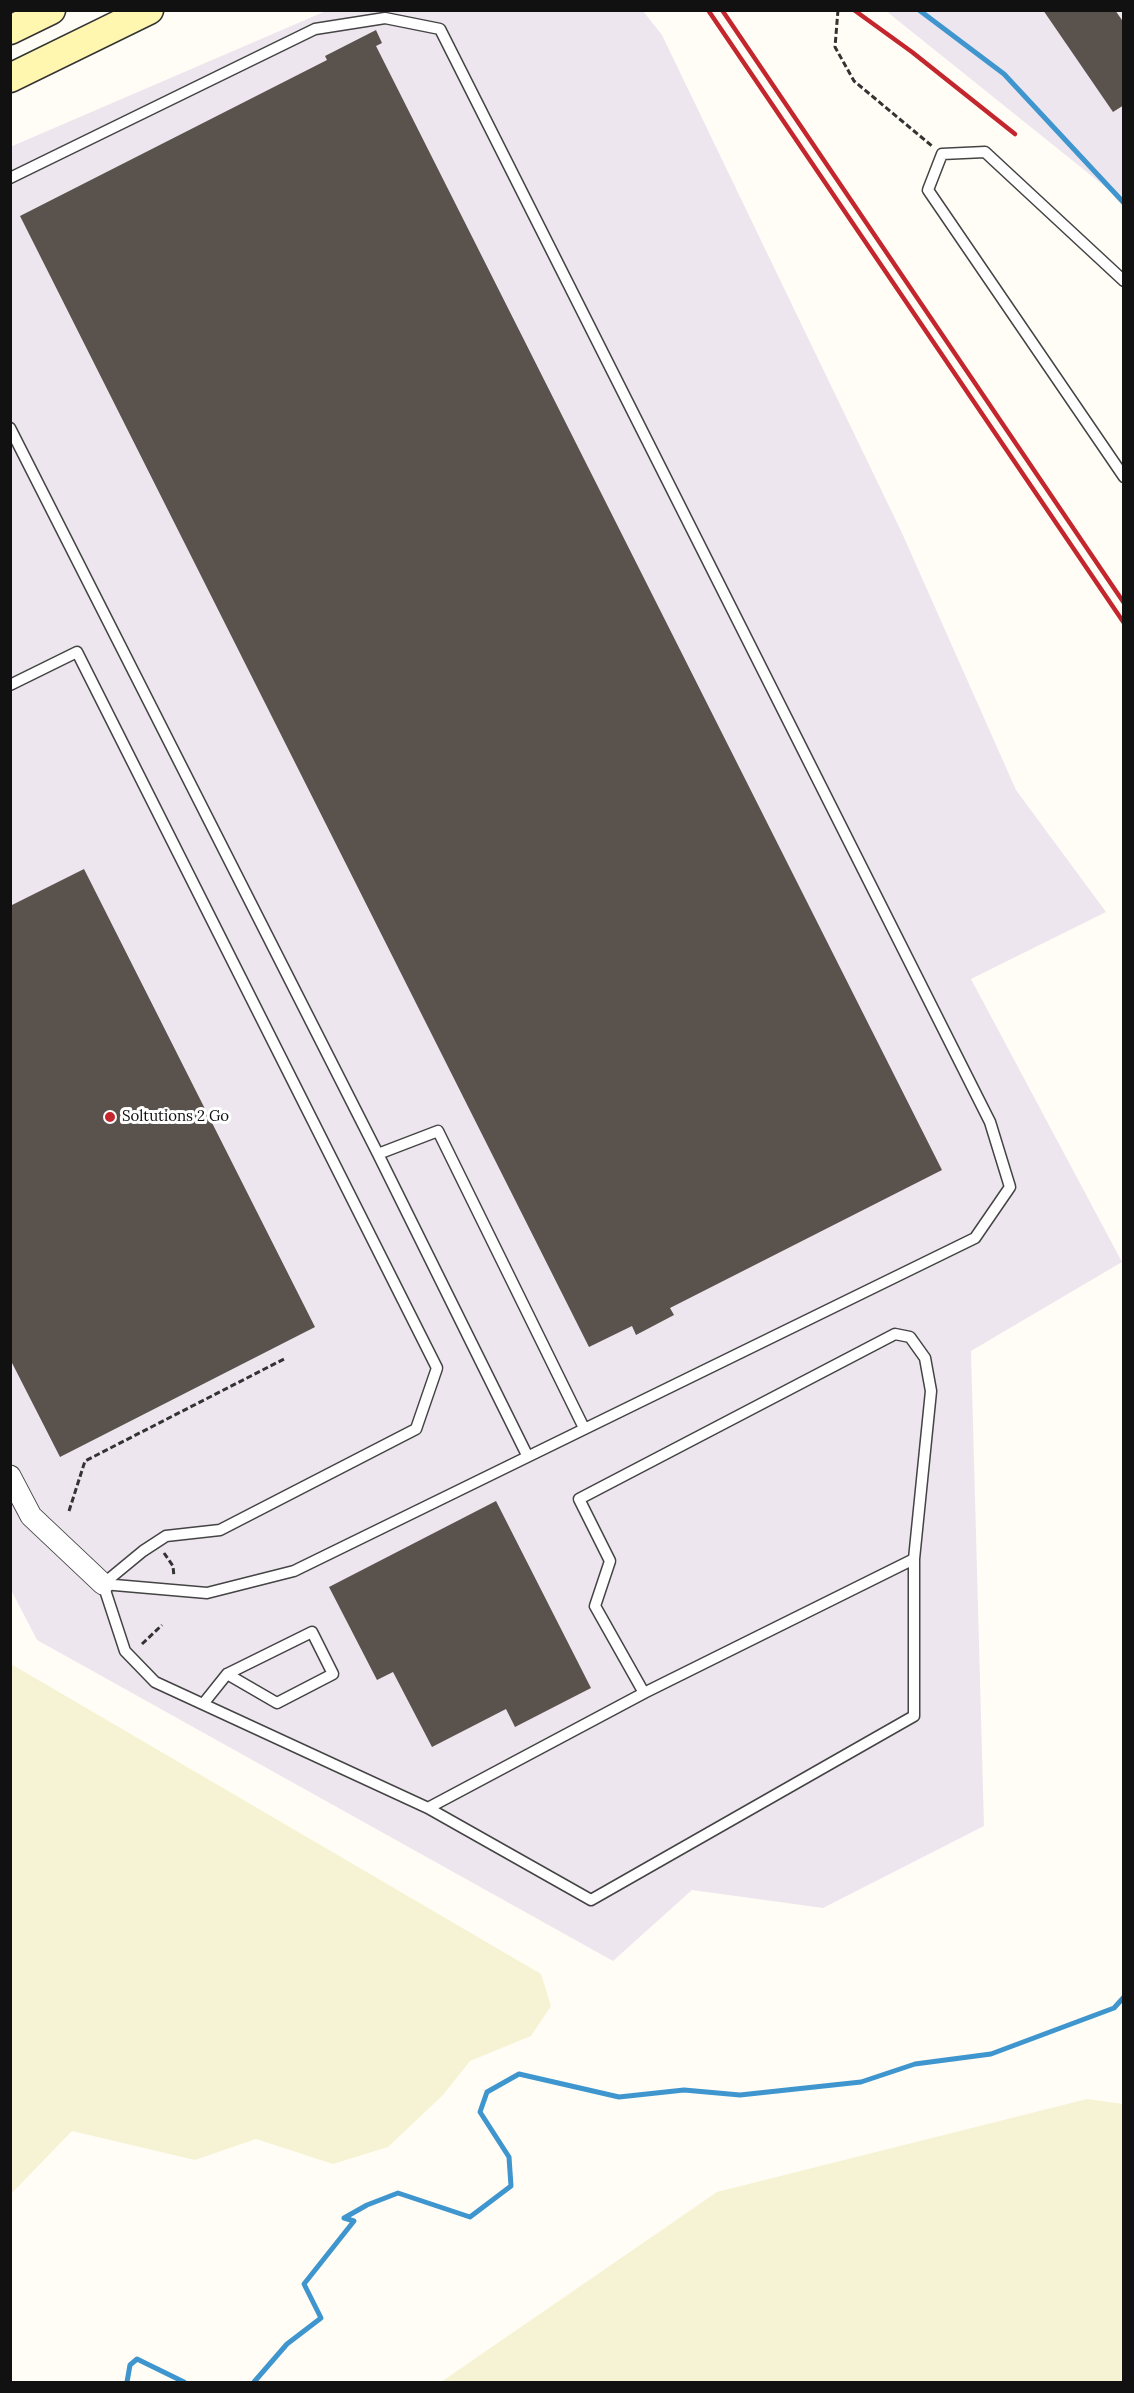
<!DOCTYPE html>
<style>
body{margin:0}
#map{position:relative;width:1134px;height:2393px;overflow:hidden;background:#fffdf5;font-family:Lora,serif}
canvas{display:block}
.frame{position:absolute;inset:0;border:12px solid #111;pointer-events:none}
</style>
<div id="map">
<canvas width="1134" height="2393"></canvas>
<div class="frame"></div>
</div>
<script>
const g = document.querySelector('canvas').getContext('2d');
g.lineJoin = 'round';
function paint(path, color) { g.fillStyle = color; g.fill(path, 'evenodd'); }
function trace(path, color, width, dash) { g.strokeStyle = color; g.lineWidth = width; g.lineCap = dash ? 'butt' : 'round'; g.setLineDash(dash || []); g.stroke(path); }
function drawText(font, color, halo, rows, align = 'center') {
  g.font = font + ' Lora,serif'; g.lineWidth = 6; g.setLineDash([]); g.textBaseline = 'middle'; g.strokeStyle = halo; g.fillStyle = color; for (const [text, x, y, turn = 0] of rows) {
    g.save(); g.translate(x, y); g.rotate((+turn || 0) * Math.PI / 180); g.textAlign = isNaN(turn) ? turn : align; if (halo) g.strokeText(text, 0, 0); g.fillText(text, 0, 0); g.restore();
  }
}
const industrial = new Path2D(`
 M326,11H643L662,35L902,533L1016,790L1106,912L971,979L1122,1262L971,1351L984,1826L823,1908L692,1890L613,1961L37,1640L10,1588V147Z
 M886,11H1123V201Z`);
const farmland = new Path2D(`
 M11,1664L541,1974L551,2006L531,2036L470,2061L443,2095L388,2147L333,2164L256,2139L195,2160L72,2131L11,2194Z
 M1087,2099L1123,2104V2382H441L717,2192Z`);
const stream = new Path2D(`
 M919,10L1004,74L1124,203
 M127,2382L130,2365L137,2359L184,2382
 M254,2382L287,2344L321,2318L304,2284L354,2221L344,2218L367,2205L398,2193L470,2217L511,2186L509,2157L480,2112L487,2092L519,2074L619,2097L684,2090L740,2095L861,2082L915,2064L991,2054L1114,2008L1124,1997`);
const building = new Path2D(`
 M1043,10H1115L1124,23V105L1113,112Z
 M376,30L382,43L376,46L942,1170L670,1308L674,1315L636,1335L632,1326L589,1347L20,216L327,60L325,56Z
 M84,869L315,1327L60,1457L10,1359V906Z
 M496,1501L591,1688L515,1727L506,1709L432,1747L393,1672L377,1680L329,1587Z`);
const path = new Path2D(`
 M838,10L835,47L854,81L932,146
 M69,1511L85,1461L286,1358
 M164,1553L173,1566L174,1577
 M142,1644L162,1625`);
const lane = new Path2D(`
 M10,178L315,29L385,18L440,29L990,1122L1010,1187L975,1238L294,1571L207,1593L103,1584
 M1124,281L985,152L942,154L928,190L1124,477
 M10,428L378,1154L527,1455
 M10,685L77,652L437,1368L416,1429L220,1530L166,1536L143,1551L103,1584
 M378,1154L438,1131L584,1428
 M103,1584L125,1651L155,1682L428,1808L591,1900L914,1716V1559L644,1693L428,1808
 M644,1693L595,1606L610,1561L579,1499L895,1334L910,1337L925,1358L931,1391L914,1559
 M203,1704L227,1674L277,1703L333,1674L312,1632L227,1674`);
const street = new Path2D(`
 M10,1476L31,1516L103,1584`);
const secondary = new Path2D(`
 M10,30L51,10
 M10,78L149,10`);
const rail = new Path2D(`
 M708,10L1124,623
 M722,10L1124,603
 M854,10L912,52L1015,134`);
const markers = [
 [110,1117,6,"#c4262e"]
];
const poiNames = [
 ["Soltutions 2 Go",122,1117]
];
paint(industrial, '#eee6ef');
paint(farmland, '#f6f3d4');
trace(stream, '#3f96cf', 5);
paint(building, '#5a524d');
trace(lane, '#444', 13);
trace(street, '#444', 23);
trace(secondary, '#333', 31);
trace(path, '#333', 3, [6, 3]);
trace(lane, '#fff', 10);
trace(street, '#fff', 21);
trace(secondary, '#fff6b0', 28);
trace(rail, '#c4262e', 4.5);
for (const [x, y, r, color] of markers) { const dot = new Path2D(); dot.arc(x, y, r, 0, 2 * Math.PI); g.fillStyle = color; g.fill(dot); trace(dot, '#fff', 2); }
drawText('15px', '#111', '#fff', poiNames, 'left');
</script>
